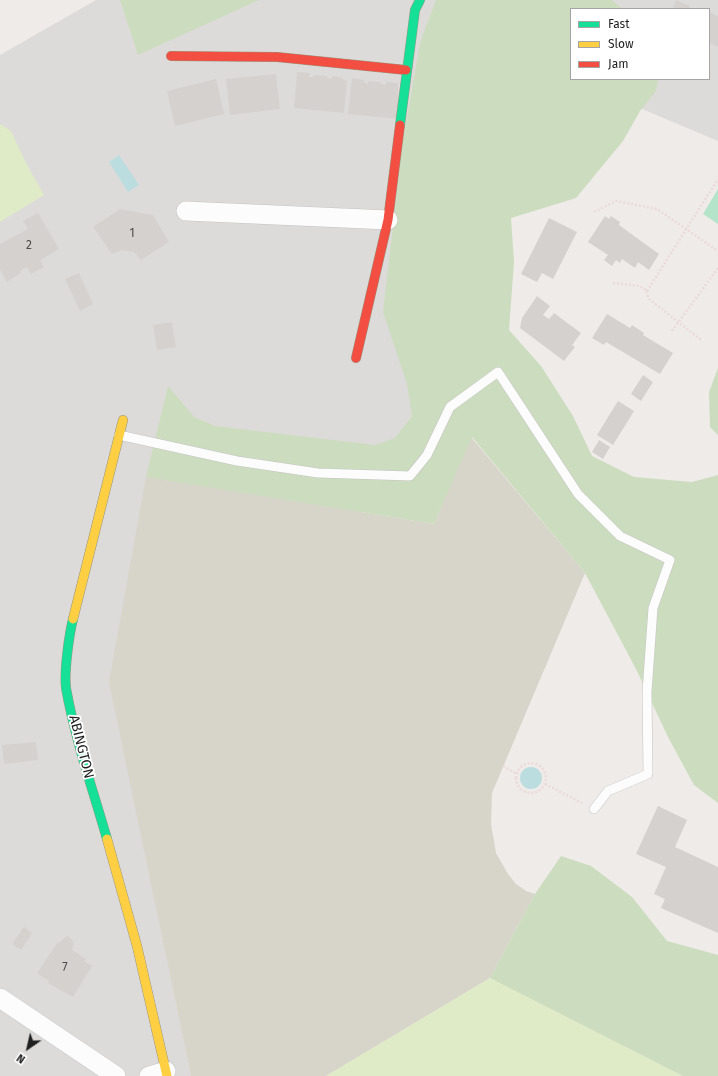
<!DOCTYPE html>
<style>
body{margin:0}
#map{position:relative;width:718px;height:1076px;overflow:hidden;background:#eeebe8;font-family:"Fira Sans",sans-serif}
canvas{display:block}
.legend{position:absolute;left:570px;top:8px;width:140px;height:72px;box-sizing:border-box;background:#fff;border:1px solid #a5a5a5;margin:0;padding:5px 7px;list-style:none;font-size:12px;color:#1f1f1f}
.legend li{display:flex;align-items:center;gap:8px;height:20px}
.legend b{width:20px;border:1px solid #a5a5a5}
.north{position:absolute;left:8px;top:1028px;width:40px;height:40px;-webkit-text-stroke:3px #fff;paint-order:stroke;rotate:214deg;font-size:11px;font-weight:700;line-height:16px;text-align:center;color:#1f1f1f}
.north::after{content:'';display:block;margin:auto;width:14px;height:18px;background:#1f1f1f;clip-path:polygon(50% 0,100% 100%,50% 72%,0 100%)}
</style>
<div id="map">
<canvas width="718" height="1076"></canvas>
<ul class="legend">
<li><b style="height:5px;background:#16e098"></b>Fast</li>
<li><b style="height:5px;background:#ffcf43"></b>Slow</li>
<li><b style="height:5px;background:#f24e42"></b>Jam</li>
</ul>
<div class="north">N</div>
</div>
<script>
const g = document.querySelector('canvas').getContext('2d');
g.lineJoin = 'round';
function paint(path, color) { g.fillStyle = color; g.fill(path, 'evenodd'); }
function trace(path, color, width, dash) { g.strokeStyle = color; g.lineWidth = width; g.lineCap = dash ? 'butt' : 'round'; g.setLineDash(dash || []); g.stroke(path); }
function drawText(font, color, halo, rows, align = 'center') {
  g.font = font + ' "Fira Sans",sans-serif'; g.lineWidth = 3.5; g.setLineDash([]); g.textBaseline = 'middle'; g.strokeStyle = halo; g.fillStyle = color; for (const [text, x, y, turn = 0] of rows) {
    g.save(); g.translate(x, y); g.rotate((+turn || 0) * Math.PI / 180); g.textAlign = isNaN(turn) ? turn : align; if (halo) g.strokeText(text, 0, 0); g.fillText(text, 0, 0); g.restore();
  }
}
const residential = new Path2D(`
 M96,0H718V141L571,79H709V9H571V79L494,47L471,437L110,682L191,1076H0V55Z`);
const construction = new Path2D(`
 M471,437L585,573L492,793L491,824L496,853L508,874L516,884L526,891L535,894L490,978L326,1076H191L109,682L146,477L434,524Z`);
const grass = new Path2D(`
 M0,124L11,131L25,161L44,195L0,222Z
 M490,978L683,1076H326Z`);
const forest = new Path2D(`
 M120,0H259L138,55Z
 M436,0H612L622,9H571V79H658L656,91L640,111L623,141L576,198L511,218L514,262L509,330L541,366L573,416L592,456L634,477L692,482L718,475V803L694,785L668,737L636,669L585,573L472,437L434,524L146,477L168,386L194,417L215,426L375,445L395,438L412,416L407,384L383,312L403,141L420,43Z
 M718,368V435L710,427L709,392Z
 M561,856L591,866L632,897L667,941L718,955V1076H683L490,978L535,894Z`);
const pitch = new Path2D(`
 M718,189V224L703,214Z`);
const water = new Path2D(`
 M119,155L139,185L128,192L109,162Z
 M520 778a11 11 0 1 1 22 0a11 11 0 1 1-22 0Z`);
const building = new Path2D(`
 M676,0L690,6L689,9H673Z
 M709,12L718,16V47L709,43Z
 M297,72L310,73L309,77H314V75L327,76V78L332,79V76L343,78V80L347,81L344,113L294,108Z
 M276,74L280,109L230,115L226,79Z
 M352,78L364,80V83L368,84V81L381,82V84L386,85V82L398,83V119L348,114Z
 M216,79L224,114L175,126L167,91Z
 M120,209L153,215L169,242L141,260L134,252L122,250L112,254L93,227Z
 M38,213L59,249L40,260L44,267L31,274L27,267L20,271L21,273L7,282L0,270V244L28,229L23,221Z
 M605,216L609,219L611,216L620,222L619,225L659,254L649,270L638,262L635,268L622,259L620,263L616,260L612,266L604,260L608,255L588,242Z
 M549,218L577,232L553,279L542,273L537,282L521,274Z
 M79,273L93,304L80,311L65,279Z
 M537,296L550,306L543,315L549,319L554,313L581,333L572,345L575,347L564,361L520,328L522,318Z
 M607,314L630,328L632,325L644,333L643,335L673,353L660,374L606,342L604,345L592,338Z
 M172,322L176,347L157,350L153,325Z
 M643,375L653,382L641,401L631,394Z
 M618,401L634,411L613,445L597,435Z
 M599,440L610,447L603,459L592,452Z
 M36,742L38,760L4,764L2,745Z
 M658,806L687,820L675,847L718,867V933L661,908L665,899L654,894L666,867L636,854Z
 M24,927L32,933L21,950L12,944Z
 M68,936L74,942L72,950L86,959L84,961L92,966L73,997L48,983L49,981L37,973L58,942L59,943L64,938Z`);
const path = new Path2D(`
 M594,212L616,201L657,209L718,251
 M613,283L640,286L647,291L648,298L701,340
 M647,291L718,179
 M672,331L718,268
 M516 778a15 15 0 1 1 30 0a15 15 0 1 1-30 0Z
 M503,766L517,774
 M545,784L582,803`);
const lane = new Path2D(`
 M119,435L237,461L318,473L410,476L427,455L450,407L498,372L578,494L620,536L670,560L653,608L647,692L648,774L608,791L594,809`);
const street = new Path2D(`
 M186,211L388,220
 M0,998L116,1076
 M149,1076L166,1071`);
const fast = new Path2D(`
 M400,125L415,10L420,0
 M73,619C69,635 64,672 66,688C75,739 93,790 107,839`);
const slow = new Path2D(`
 M73,619L123,420
 M107,839L137,946L167,1076`);
const jam = new Path2D(`
 M171,56L277,57L406,70
 M356,358L388,220L400,125`);
const numberNames = [
 ["1",132,234],
 ["2",29,246],
 ["7",65,968]
];
const streetNames = [
 ["ABINGTON",81,747,76]
];
paint(residential, '#dddbd9');
paint(construction, '#d7d4ca');
paint(grass, '#dfeac7');
paint(forest, '#ccdcbe');
paint(pitch, '#b4e4c9');
paint(water, '#bcdde0');
paint(building, '#d5d1cf');
trace(lane, '#c5c3c2', 10);
trace(street, '#c5c3c2', 20);
trace(fast, '#989780', 10);
trace(slow, '#989780', 10);
trace(jam, '#989780', 10);
trace(path, '#ebdada', 2.5, [2, 2]);
trace(lane, '#fcfcfc', 9);
trace(street, '#fcfcfc', 19);
trace(fast, '#16e098', 9);
trace(slow, '#ffcf43', 9);
trace(jam, '#f24e42', 9);
drawText('12px', '#4c4c4b', null, numberNames);
drawText('14px', '#1f1f1f', '#fff', streetNames);
</script>
